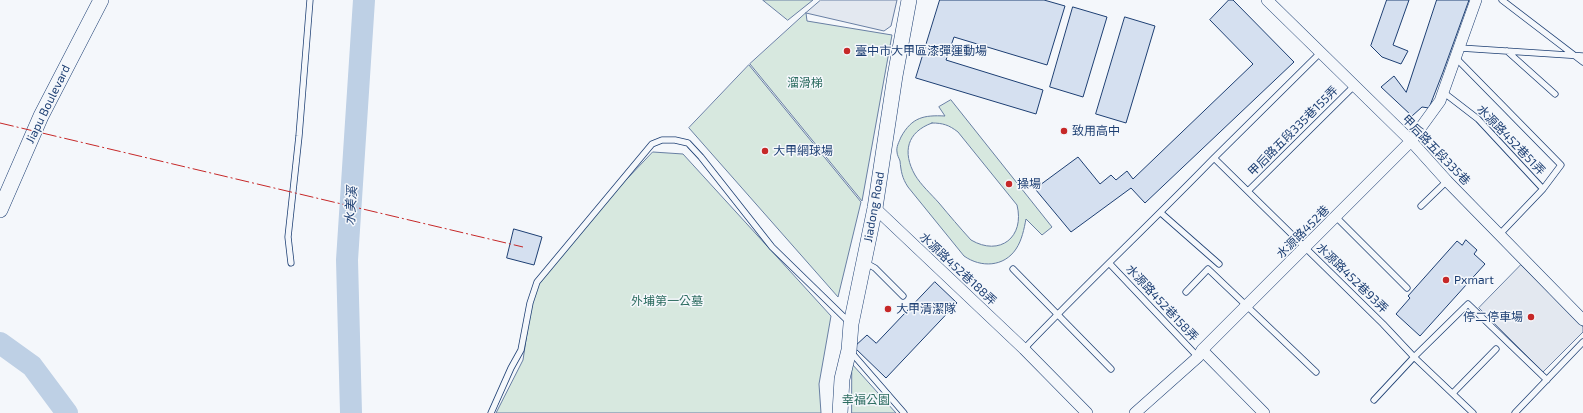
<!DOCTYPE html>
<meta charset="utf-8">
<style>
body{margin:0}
canvas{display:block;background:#f4f7fb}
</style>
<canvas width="1583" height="413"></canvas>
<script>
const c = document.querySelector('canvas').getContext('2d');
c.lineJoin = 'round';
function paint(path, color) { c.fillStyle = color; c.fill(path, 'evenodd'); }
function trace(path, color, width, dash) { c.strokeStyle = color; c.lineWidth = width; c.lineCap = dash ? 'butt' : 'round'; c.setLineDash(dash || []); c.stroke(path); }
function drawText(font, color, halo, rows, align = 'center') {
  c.font = font + ' "Exo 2","Noto Sans TC",sans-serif'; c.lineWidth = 3; c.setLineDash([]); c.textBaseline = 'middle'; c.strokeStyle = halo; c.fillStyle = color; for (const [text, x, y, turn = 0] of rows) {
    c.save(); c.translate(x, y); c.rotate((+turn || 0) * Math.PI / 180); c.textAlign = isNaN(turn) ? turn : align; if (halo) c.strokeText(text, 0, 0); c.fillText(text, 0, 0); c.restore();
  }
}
const green = new Path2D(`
 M763 0H813L788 20Z
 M806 13 807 21 892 35 862 201 750 64Z
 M749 65 861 202 838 297 689 128Z
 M951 100 1052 227 1042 235 1026 219C1024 229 1022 240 1016 249 1004 267 981 268 964 256L908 187C902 178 901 171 900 161 899 158 897 155 897 152 896 147 899 142 901 137 912 117 924 115 945 116L939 107ZM932 123C943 123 949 125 958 132L1017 205C1025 237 1000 257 971 240 960 228 949 215 939 203 931 194 921 185 915 175 902 152 907 132 932 123Z
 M653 152 683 154 831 316 819 384 821 413H496L523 360 533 292 559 257 607 200Z
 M852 364 896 413H852Z`);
paint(green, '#d7e8df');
trace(green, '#687fa3', 1);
const parking = new Path2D(`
 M821 0H897L891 26 884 31 806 13Z
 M1521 265 1583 327V332L1543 372 1479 308Z`);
paint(parking, '#e3e8f0');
trace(parking, '#687fa3', 1);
trace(new Path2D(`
 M0 343 32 366 67 413
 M351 413 347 260 364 0`), '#bed0e5', 22);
const building = new Path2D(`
 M940 0H1044L1065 6 1047 65 954 37 946 60 1043 90 1036 114 916 78Z
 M1229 0H1233L1294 62 1145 203 1131 188 1071 232 1031 184 1030 182 1031 179H1034L1040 185 1078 157 1100 184 1111 175 1116 180 1127 171 1133 179 1253 64 1210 20Z
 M1387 0H1409L1393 45 1408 51 1401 64 1382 57 1371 46Z
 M1437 0H1469L1443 72 1429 108 1422 107 1412 116 1381 87 1394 76 1406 92Z
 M1073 7 1107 17 1083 97 1050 87Z
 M1125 17 1155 26 1126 123 1096 114Z
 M514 229 542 237 534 265 507 258Z
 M1466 240 1477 250 1474 254 1485 264 1420 336 1396 314 1410 298 1408 296 1457 241 1462 245Z
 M935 282 957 303 886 378 854 347 867 335 876 343Z`);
paint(building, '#d5e0f0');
trace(building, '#1d3f73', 1);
const lane = new Path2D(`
 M1502 0 1583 62
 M1460 48 1583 56
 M1507 51 1555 94
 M1456 58 1561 165 1543 189 1500 234
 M1443 92 1478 119 1543 189
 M1214 158 1320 53
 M1248 191 1354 86
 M1421 206 1447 181
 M1161 213 1219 264
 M1336 217 1407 288
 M864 262 875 268 903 296
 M291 263 288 237 299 136 310 0
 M1110 264 1198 357
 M1013 269 1111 369
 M1186 292 1208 269 1316 372
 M1024 349C1086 284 1151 223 1214 158L1383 324 1414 357 1473 413
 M851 352 904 413
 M1453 393 1496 349
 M1374 400 1414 357 1468 304 1547 380
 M491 413 511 368 521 350 530 303 537 282 652 144 662 140H675L688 143 701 157 772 247 849 322
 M1515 413 1583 342`);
const street = new Path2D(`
 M1267 0 1411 141 1447 181 1583 320
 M875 208 1024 349 1087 413
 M1202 350 1264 413
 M1135 413 1198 357 1202 350 1411 141 1440 101 1476 0`);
const secondary = new Path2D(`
 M0 210 41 116 101 0
 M840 413 842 379 849 350 851 324 875 208 895 76 909 0`);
trace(lane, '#1d3f73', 7);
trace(street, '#1d3f73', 12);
trace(secondary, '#1d3f73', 16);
trace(lane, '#f4f7fb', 5.5);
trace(street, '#f4f7fb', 11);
trace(secondary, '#f4f7fb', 15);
trace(new Path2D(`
 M0 123 523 247`), '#c62828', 1, [14, 3, 2, 3]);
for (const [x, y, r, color] of [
 [847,51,4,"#c62828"],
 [1064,131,4,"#c62828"],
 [765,151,4,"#c62828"],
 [1009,184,4,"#c62828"],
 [1446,280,4,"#c62828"],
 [888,309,4,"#c62828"],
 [1531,317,4,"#c62828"]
]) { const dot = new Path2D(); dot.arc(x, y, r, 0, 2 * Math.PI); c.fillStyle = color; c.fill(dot); trace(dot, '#f4f7fb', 1.5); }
drawText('12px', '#1d3f73', '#f4f7fb', [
 ["臺中市大甲區漆彈運動場",855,51],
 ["致用高中",1072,131],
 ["大甲網球場",773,151],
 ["操場",1017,184],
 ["Pxmart",1454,280],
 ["大甲清潔隊",896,309],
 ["停二停車場",1523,317,"right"]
], 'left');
drawText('12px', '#2c6c60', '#f4f7fb', [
 ["溜滑梯",805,83],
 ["外埔第一公墓",667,301],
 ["幸福公園",866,400]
]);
drawText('12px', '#1d3f73', '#f4f7fb', [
 ["Jiapu Boulevard",48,104,-64],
 ["甲后路五段335巷155弄",1293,131,-45],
 ["水源路452巷51弄",1511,140,46],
 ["甲后路五段335巷",1436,150,46],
 ["Jiadong Road",874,207,-80],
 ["水源路452巷",1303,232,-45],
 ["水源路452巷188弄",958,269,43],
 ["水源路452巷93弄",1352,278,44],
 ["水源路452巷158弄",1162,303,47]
]);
drawText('italic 13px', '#1d3f73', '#f4f7fb', [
 ["水美溪",351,206,-86]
]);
</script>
